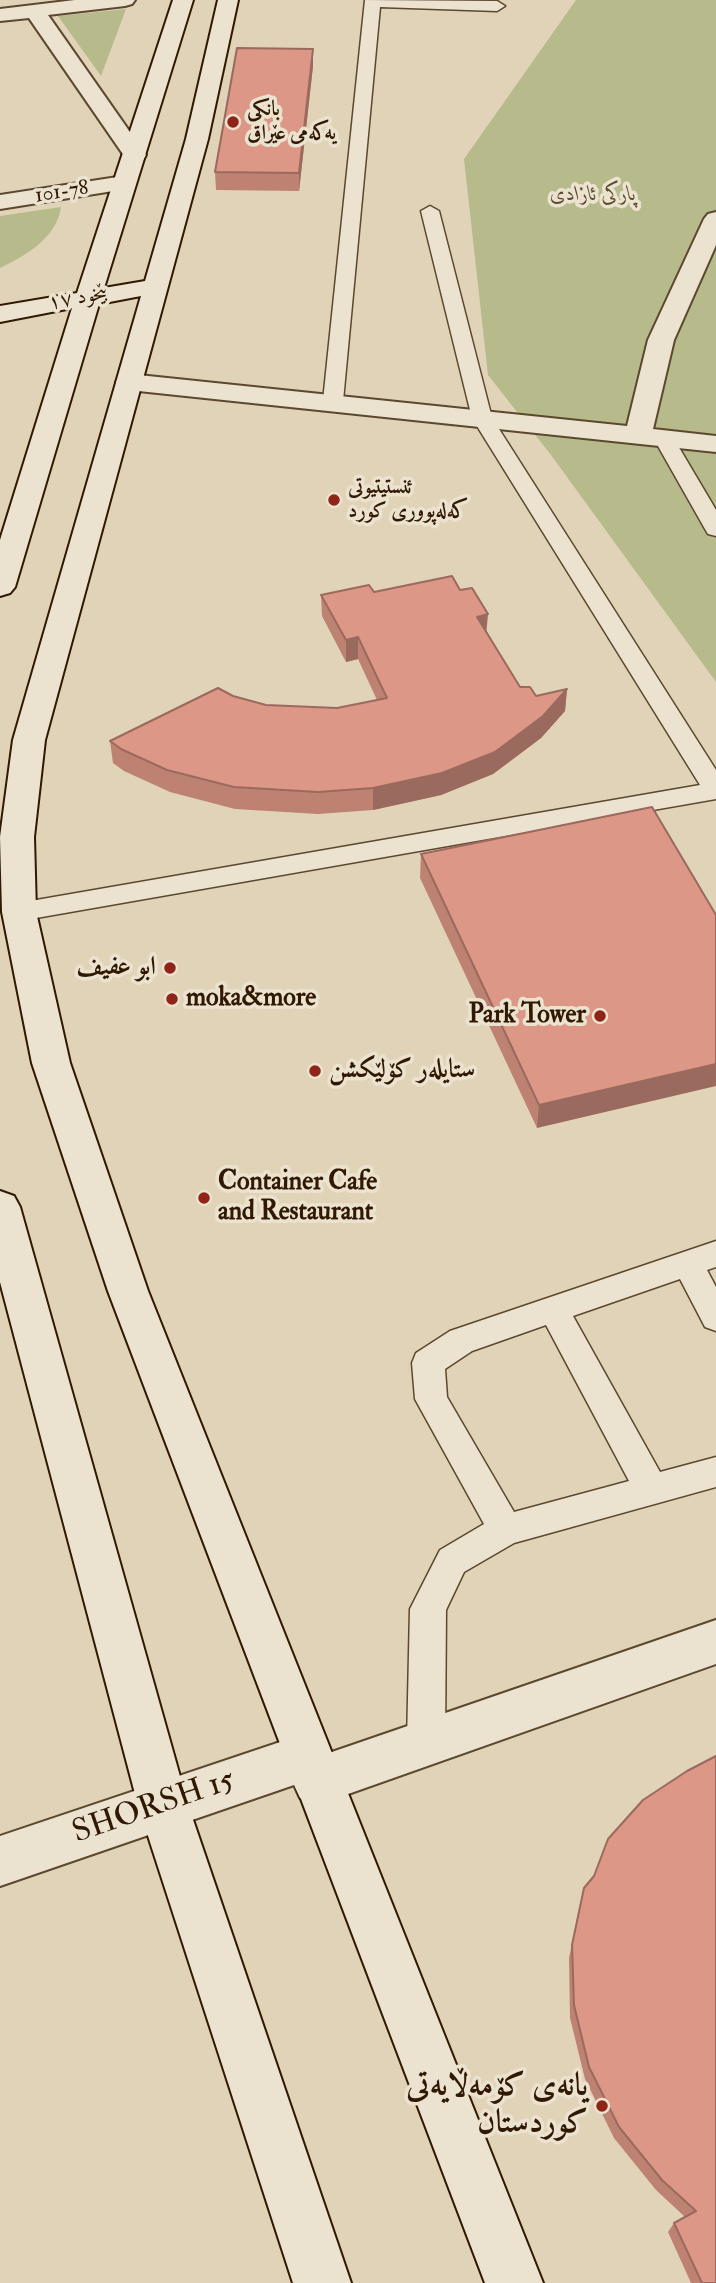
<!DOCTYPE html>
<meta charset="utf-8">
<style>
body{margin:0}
canvas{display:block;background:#e0d3b7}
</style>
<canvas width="716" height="2283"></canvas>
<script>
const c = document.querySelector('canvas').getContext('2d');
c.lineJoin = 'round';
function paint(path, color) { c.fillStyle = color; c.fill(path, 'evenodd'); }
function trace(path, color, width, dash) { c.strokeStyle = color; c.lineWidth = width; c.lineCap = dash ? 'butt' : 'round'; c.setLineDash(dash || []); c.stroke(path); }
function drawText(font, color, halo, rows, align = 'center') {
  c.font = font + ' "IM FELL Double Pica",Amiri,serif'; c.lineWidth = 7; c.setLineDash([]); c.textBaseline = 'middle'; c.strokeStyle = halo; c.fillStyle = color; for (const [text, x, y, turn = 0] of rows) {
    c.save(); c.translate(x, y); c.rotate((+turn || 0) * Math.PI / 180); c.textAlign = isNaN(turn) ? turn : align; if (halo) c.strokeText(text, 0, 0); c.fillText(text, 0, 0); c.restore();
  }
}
paint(new Path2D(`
 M576 0H716V682L551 455 488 375 464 159Z
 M126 9 101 76 58 16Z
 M61 207C57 238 25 256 0 268V216Z`), '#b7bb8b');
const lane = new Path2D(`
 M365 0 497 1 505 6 497 11 380 7 343 401 340 405H326L323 401Z
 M430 206 439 211 492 418 716 770V799L19 921 9 919 6 912 9 905 19 903 700 785 472 418 421 211Z
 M664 433 671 435 674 439 716 510V536L708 534 705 529 654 439 657 435Z
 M716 1241V1267L707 1270 716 1287V1331L705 1327 680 1279 573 1316 660 1472 716 1457V1487L514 1543 464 1572 446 1610 445 1743 439 1756 426 1761 413 1756 407 1743 410 1609 440 1550 484 1524 415 1399 412 1363 416 1353 450 1331ZM546 1325 629 1481 514 1512 447 1397 445 1369 472 1351Z`);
const street = new Path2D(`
 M75 0H135L132 4 125 6 48 15 146 155 143 160H127L29 18 0 21V9Z
 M124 176 132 178 135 183 132 188 0 209V195Z
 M716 212V245L674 340 653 429 716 436V452L129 390 120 388 116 382 120 376 129 374 627 426 648 340 704 219 708 214Z
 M716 1620V1664L317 1805 300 1798 294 1785 0 1886V1836L307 1733 324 1740 329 1753Z`);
const secondary = new Path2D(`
 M173 0H193L104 288 145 281 186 139 218 0H238L208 139 45 740 34 837 36 912 70 1063 148 1291 543 2283H485L108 1291 32 1063 2 912 0 837 13 740 141 296 99 304 15 587 10 593 0 596V540L72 308 0 322V306L77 293Z
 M0 1191 14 1196 20 1207 188 1805 351 2283H293L138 1805 0 1282Z`);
trace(lane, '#5c482e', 3);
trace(street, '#5c482e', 4);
trace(secondary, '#301900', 4);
paint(lane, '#ebe2d0');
paint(street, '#ebe2d0');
paint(secondary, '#ebe2d0');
paint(new Path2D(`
 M313 49V66L299 191 216 190 215 172Z
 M374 592 487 632 520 687 536 696 567 689 565 711 541 738 493 774 441 795 373 810 318 814 235 809 170 792 124 771 113 763 110 741 233 696 266 705 337 708 377 700 358 659 346 662 322 616 321 595Z
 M652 807 537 1128 420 878 421 854Z
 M608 1839 716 2283H691L668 2232 674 2223 685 2217 656 2190 614 2138 585 2079 570 2018 569 1958 584 1888 594 1876Z`), '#be8273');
paint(new Path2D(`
 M313 49V66L299 191V173Z
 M488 614 486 636 477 617Z
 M358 637V659L346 662V640Z
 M567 689 565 711 541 738 493 774 441 795 373 810V788Z
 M716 1064V1086L537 1128 539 1105Z`), '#9b6a5e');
const building = new Path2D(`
 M237 48 313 49 299 173 215 172Z
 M452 576 460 590 472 588 488 614 477 617 520 687H530L536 696 567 689 543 716 495 752 442 773 373 788 318 792 234 787 167 770 121 749 110 741 218 688 233 696 266 705 337 708 387 698 358 637 346 640 321 595 369 585 374 592Z
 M652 807 716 915V1064L539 1105 421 854Z
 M716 1756V2283H702L674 2223 696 2211 662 2180 619 2127 589 2067 574 2005 572 1945 584 1888 594 1876 608 1839 643 1800 687 1771Z`);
paint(building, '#dd9786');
trace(building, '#9b6a5e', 2);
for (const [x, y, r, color] of [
 [233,122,7,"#8f2418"],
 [334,500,7,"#8f2418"],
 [170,968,7,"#8f2418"],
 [172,999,7,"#8f2418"],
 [600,1016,7,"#8f2418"],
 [315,1071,7,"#8f2418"],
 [204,1198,7,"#8f2418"],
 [602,2106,7,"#8f2418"]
]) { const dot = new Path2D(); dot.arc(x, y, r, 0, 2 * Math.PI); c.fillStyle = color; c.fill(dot); trace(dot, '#ebe2d0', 2.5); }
drawText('bold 21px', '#301900', '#ebe2d0', [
 ["بانکی",247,110],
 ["یەکەمی عێراق",247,134],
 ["ئنستیتیوتی",348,488],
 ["کەلەپووری کورد",348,512]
], 'left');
drawText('21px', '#301900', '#ebe2d0', [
 ["101-78",62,193,-9],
 ["بێخود ١٧",78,299,-10]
]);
drawText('italic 21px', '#584a2a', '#ebe2d0', [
 ["پارکی ئازادی",593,195]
]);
drawText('bold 26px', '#301900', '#ebe2d0', [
 ["ابو عفیف",156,968,"right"],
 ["moka&more",186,999],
 ["Park Tower",586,1016,"right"],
 ["ستایلەر کۆلێکشن",329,1071],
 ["Container Cafe",218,1183],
 ["and Restaurant",218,1213]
], 'left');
drawText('32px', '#301900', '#ebe2d0', [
 ["SHORSH 15",154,1808,-19]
]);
drawText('bold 32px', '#301900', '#ebe2d0', [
 ["یانەی کۆمەڵایەتی",588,2088],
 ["کوردستان",588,2125]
], 'right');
</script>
